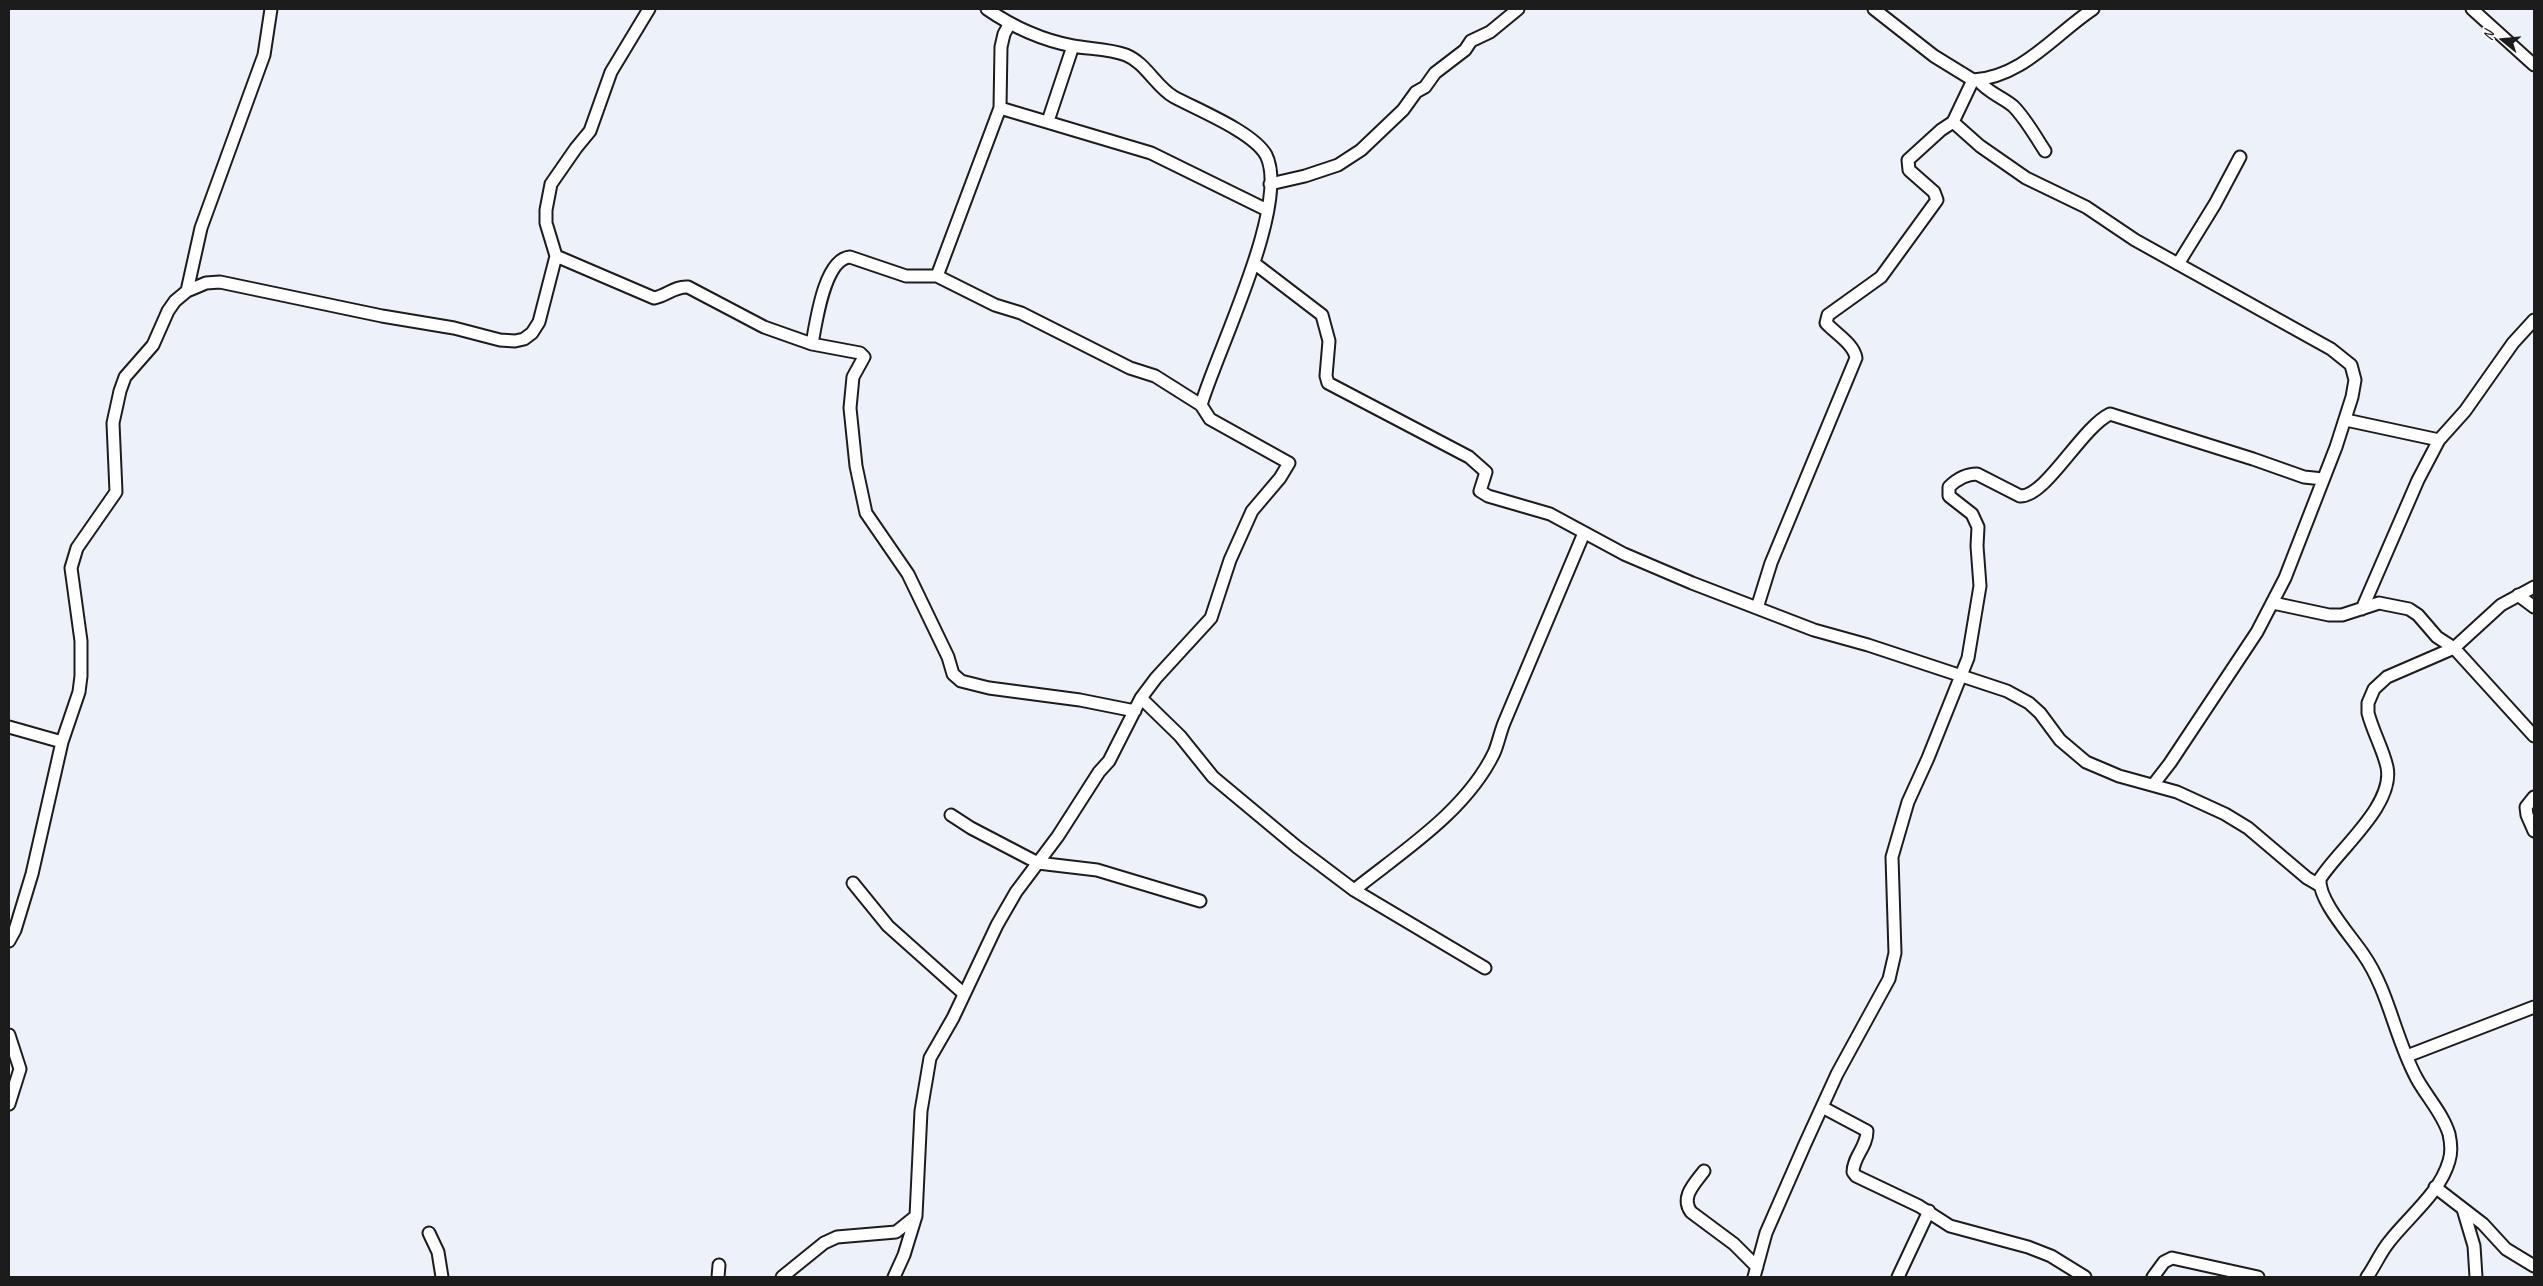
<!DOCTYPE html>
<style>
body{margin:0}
#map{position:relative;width:2543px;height:1286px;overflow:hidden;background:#edf1fa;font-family:Caveat,sans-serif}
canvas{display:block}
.frame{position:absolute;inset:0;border:10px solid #1c1c1c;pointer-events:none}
.north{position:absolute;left:2478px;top:15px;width:50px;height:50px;-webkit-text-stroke:4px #fff;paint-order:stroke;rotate:287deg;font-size:14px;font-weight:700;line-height:20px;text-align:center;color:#1c1c1c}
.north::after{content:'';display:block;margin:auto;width:18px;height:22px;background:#1c1c1c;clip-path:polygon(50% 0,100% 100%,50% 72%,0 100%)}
</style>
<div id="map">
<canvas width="2543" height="1286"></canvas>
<div class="frame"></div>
<div class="north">N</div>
</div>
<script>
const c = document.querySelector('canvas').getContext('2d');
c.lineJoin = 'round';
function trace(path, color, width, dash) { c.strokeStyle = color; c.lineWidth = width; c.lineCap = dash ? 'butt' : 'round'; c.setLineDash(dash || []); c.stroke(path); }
const street = new Path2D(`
 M1874 9 1934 56 1973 80
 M2472 9 2534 65
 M1978 80C1988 93 2001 96 2013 106 2026 119 2035 136 2045 151
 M1000 108 1151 153 1267 210
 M1048 121 1073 46
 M1953 122 1980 146 2026 178 2086 207 2135 240 2331 349 2351 365 2355 380 2352 397 2336 447 2285 578 2257 632 2170 763 2153 785
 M1270 184 1305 176 1338 165 1361 150 1403 110 1416 92 1425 87 1435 73 1465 50 1471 41 1490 32 1518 9
 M556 256 654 298C667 296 674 286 688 287L764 327 812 344 860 353 864 357 853 377 850 408 856 466 866 513 908 574 948 657 953 674 961 681 989 688 1080 700 1135 711
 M1254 263 1322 315 1329 341 1326 376 1328 383 1469 457 1486 472 1480 491 1488 496 1550 514 1624 554 1692 583 1814 630 1868 645 2007 691 2029 703 2040 713 2060 740 2086 762 2119 776 2177 792 2225 814 2248 828 2307 878 2319 885
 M2178 264 2215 204 2240 157
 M937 276 1000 108 1001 47 1004 34 1010 23
 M187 291 201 228 264 55 271 9
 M812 344C816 323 824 259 850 257L906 276H937L995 305 1021 313 1130 368 1155 376 1201 405
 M2346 420 2439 440
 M2518 595 2534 607
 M2273 603 2329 615H2342L2379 603 2409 609 2418 615 2437 637 2454 648 2534 736
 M1757 608 1771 563 1856 358C1854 344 1835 333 1826 323L1828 315 1881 277 1937 200 1934 192 1909 170 1908 160 1941 130 1953 122 1973 80C2023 77 2054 35 2093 9
 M2362 609 2418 480 2439 440 2465 411 2513 343 2534 320
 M1141 698 1180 736 1213 777 1297 847 1354 890 1485 968
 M9 727 62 742
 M2534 797 2526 807 2527 815 2534 831
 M951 815 971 828 1038 863 1097 870 1200 901
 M853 883 888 926 963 993
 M1354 890C1403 851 1466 811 1494 753 1498 744 1500 733 1504 723L1584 533
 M9 941 15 930 32 874 62 742 79 692 81 676V641L71 568 77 548 116 492 113 423 120 391 125 377 153 345 168 311 175 301 187 291 206 283 220 282 382 316 454 328 500 340 515 341 524 339 532 333 539 322 556 256 546 223V210L551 184 576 148 590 131 611 72 649 9
 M9 1035 20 1069 9 1104
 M2407 1056 2534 1007
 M1822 1107 1867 1131C1867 1147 1853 1157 1853 1172L1856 1176 1919 1206 1950 1226 2028 1247 2051 1256 2085 1277
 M1704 1171C1695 1183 1680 1197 1691 1212L1734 1244 1757 1267
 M2435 1187 2483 1224 2506 1249 2534 1266
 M2463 1209 2474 1246 2476 1277
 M429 1233 438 1252 442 1277
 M718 1277 719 1265
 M782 1277 824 1243 837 1237 896 1232 916 1216
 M894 1277 904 1255 916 1216 921 1111 930 1058 953 1018 997 925 1016 892 1058 836 1099 772 1109 761 1141 698 1156 678 1211 618 1230 560 1252 511 1280 478 1289 463 1210 419 1201 405C1216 353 1291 203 1266 155 1253 132 1198 110 1174 97 1156 87 1146 63 1126 55 1110 49 1090 49 1073 46 1042 40 1013 27 987 9
 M1754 1277 1766 1233 1805 1144 1837 1074 1889 979 1895 953 1892 857 1908 802 1928 758 1968 658 1980 586 1977 546 1978 527 1972 514 1949 496V487C1957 479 1966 474 1977 474L2020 496C2046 497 2081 428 2110 414L2253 459 2304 477 2323 479
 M1898 1277 1929 1211
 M2153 1277 2164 1262 2172 1258 2258 1277
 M2367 1277C2375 1266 2380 1253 2389 1242 2409 1216 2440 1193 2449 1161 2452 1152 2451 1143 2449 1134 2443 1114 2427 1097 2417 1079 2395 1039 2389 991 2363 954 2351 936 2318 900 2320 879 2338 850 2395 805 2387 767 2383 749 2373 732 2368 713V703L2374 689 2387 677 2454 648 2501 605 2534 587`);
trace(street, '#1c1c1c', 15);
trace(street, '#fff', 11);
</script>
